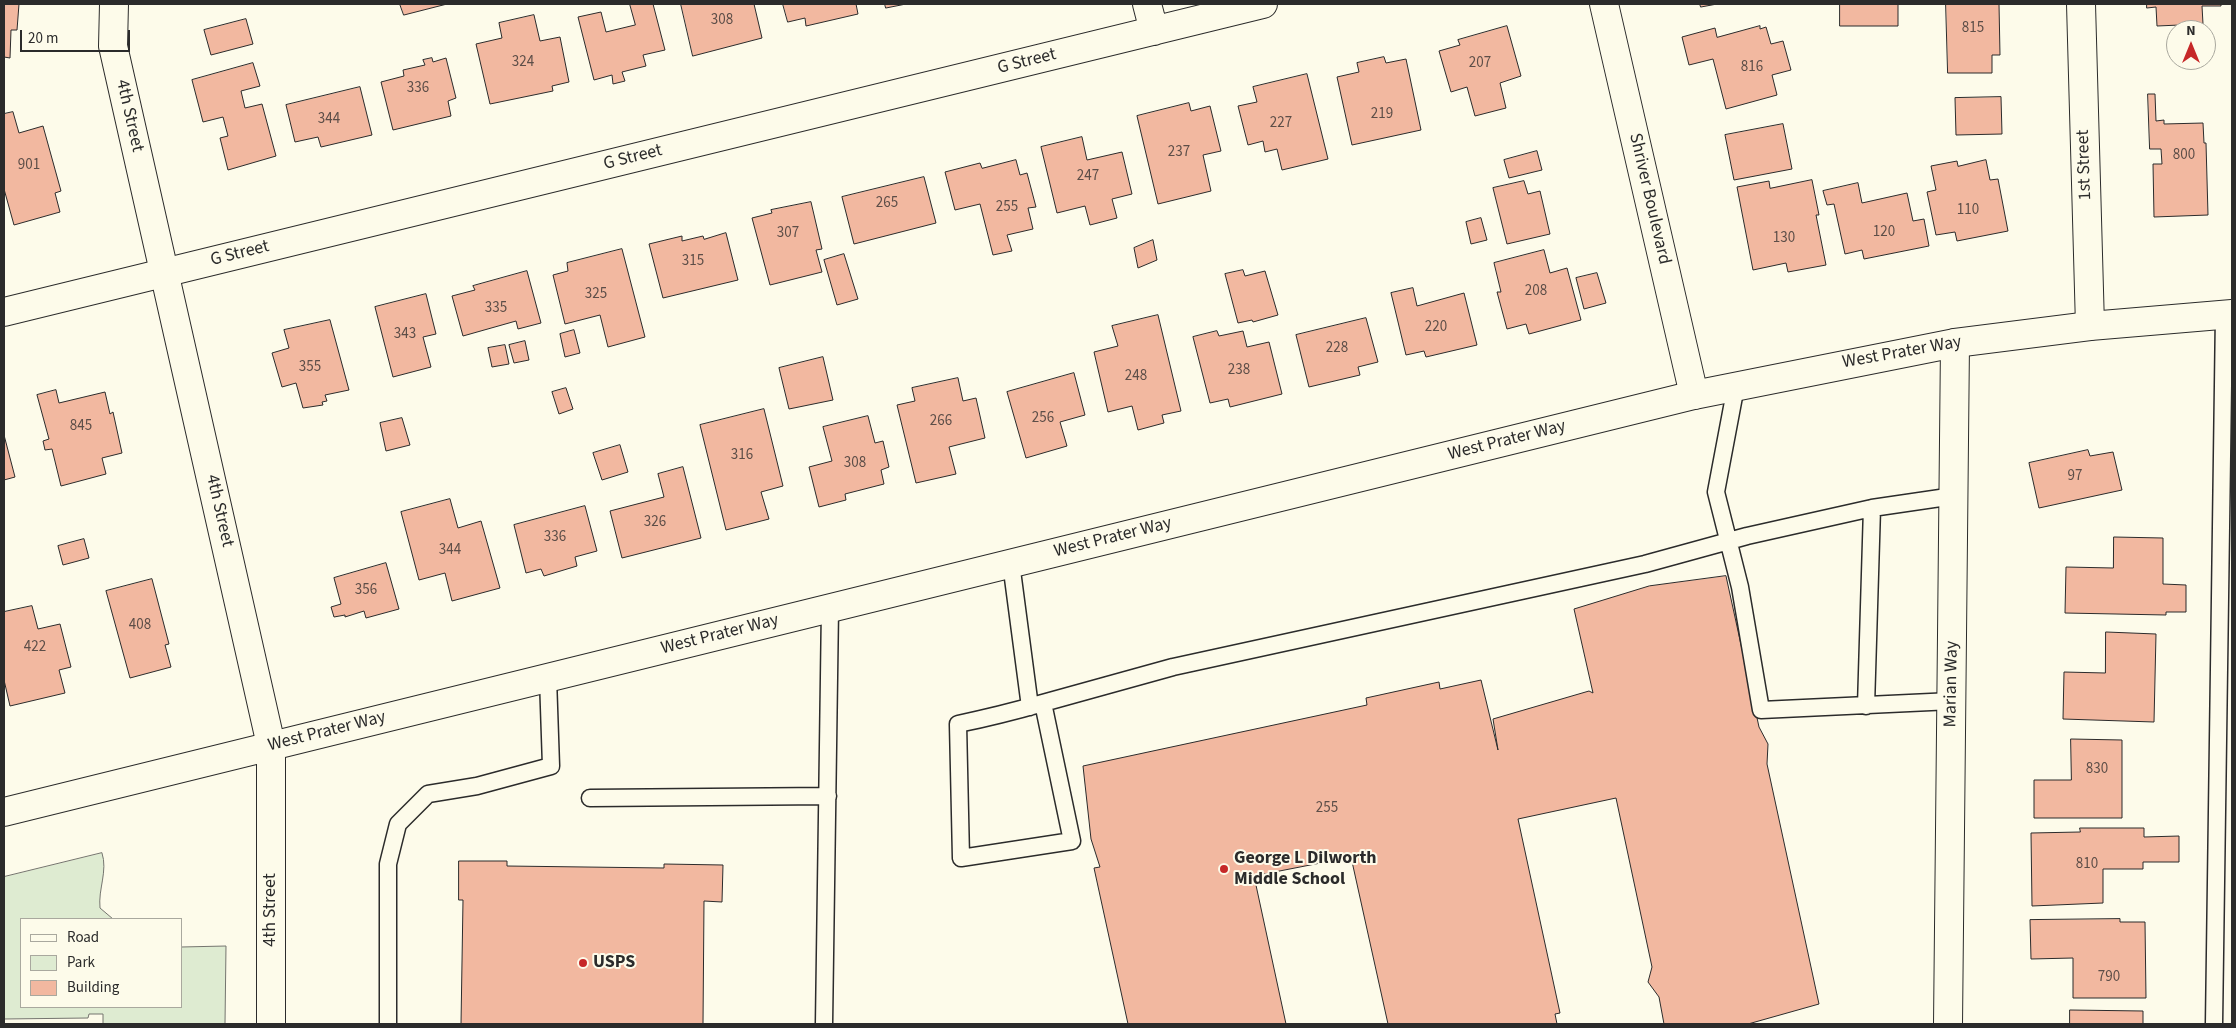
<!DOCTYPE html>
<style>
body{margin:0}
#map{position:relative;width:2236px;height:1028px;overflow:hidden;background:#fdfbea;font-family:"Source Sans 3",sans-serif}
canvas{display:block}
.frame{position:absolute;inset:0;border:5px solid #2b2b2b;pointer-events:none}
.legend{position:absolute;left:20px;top:918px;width:162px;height:90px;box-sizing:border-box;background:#fdfbea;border:1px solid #a9a89e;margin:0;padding:6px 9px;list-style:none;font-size:15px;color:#2b2b2b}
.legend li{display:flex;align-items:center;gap:10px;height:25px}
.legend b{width:25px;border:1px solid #a9a89e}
.north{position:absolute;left:2166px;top:20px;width:50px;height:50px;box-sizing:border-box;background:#fdfbea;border:1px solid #a9a89e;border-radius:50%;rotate:0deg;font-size:14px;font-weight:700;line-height:20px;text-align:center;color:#2b2b2b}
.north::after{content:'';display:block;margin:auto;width:18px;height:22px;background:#c62828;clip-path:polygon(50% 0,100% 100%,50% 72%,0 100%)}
.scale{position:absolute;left:20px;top:30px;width:110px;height:22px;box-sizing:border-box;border:2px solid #2b2b2b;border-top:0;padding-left:6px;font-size:15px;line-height:18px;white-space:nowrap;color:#2b2b2b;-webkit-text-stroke:4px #fdfbea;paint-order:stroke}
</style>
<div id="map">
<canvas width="2236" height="1028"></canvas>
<div class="frame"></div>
<ul class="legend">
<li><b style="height:6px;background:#fdfbea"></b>Road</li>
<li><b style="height:14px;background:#deebd1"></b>Park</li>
<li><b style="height:14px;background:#f2b8a0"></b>Building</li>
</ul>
<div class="north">N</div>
<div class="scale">20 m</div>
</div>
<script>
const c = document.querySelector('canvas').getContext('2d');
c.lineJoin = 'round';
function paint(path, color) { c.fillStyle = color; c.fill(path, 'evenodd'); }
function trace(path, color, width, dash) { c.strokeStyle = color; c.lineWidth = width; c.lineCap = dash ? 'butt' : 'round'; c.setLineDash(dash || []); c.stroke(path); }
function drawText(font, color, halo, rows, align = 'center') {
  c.font = font + ' "Source Sans 3",sans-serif'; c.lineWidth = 4; c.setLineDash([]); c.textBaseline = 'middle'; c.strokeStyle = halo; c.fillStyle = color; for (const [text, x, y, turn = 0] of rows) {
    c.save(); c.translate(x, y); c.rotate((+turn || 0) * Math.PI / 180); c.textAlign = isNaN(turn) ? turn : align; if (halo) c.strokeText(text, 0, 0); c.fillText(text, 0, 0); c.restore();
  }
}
const green = new Path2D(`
 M102 853C108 871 98 889 100 908L113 919H21V1007H181V947L226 946 225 1024H103V1014H89L88 1018 4 1019V877Z`);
paint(green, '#deebd1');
trace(green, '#74746e', 1);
const building = new Path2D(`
 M4 4H19L17 30H11L10 58 4 57Z
 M400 4H447L404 15Z
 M630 4H653L665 50 643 55 646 66 622 72 625 81 613 84 612 75 594 80 578 17 601 12 606 32 635 25Z
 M681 4H754L762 38 693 56Z
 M783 4H856L858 14 806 26 805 18 788 22Z
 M885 4H906L886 8Z
 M1700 4H1717L1701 7Z
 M1840 4H1898V26H1840Z
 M1946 4H1999L2000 55H1992V73H1948Z
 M2147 4H2221V6H2202L2203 24 2157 26 2156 7 2147 8Z
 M534 15 540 41 560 37 569 82 552 86 553 91 490 104 476 44 502 38 499 23Z
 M246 19 253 44 211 55 204 30Z
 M1507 26 1521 76 1500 83 1506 108 1475 116 1467 87 1451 92 1439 51 1460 45 1458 40Z
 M1760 26V29L1766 27 1771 44 1783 41 1791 70 1772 75 1777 95 1726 109 1713 59 1689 65 1682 37 1715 28 1717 37Z
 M1384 57 1386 63 1406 59 1421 130 1352 145 1337 77 1359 72 1357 63Z
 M432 58 433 62 446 58 456 98 448 101 451 116 393 130 381 82 404 76 403 70 425 65 423 60Z
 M253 63 260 86 241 91 245 108 262 104 276 156 228 170 220 138 228 136 223 117 203 122 192 80Z
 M1307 74 1328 159 1282 170 1277 149 1265 152 1263 141 1248 145 1238 106 1257 102 1253 87Z
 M360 87 372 135 321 147 318 137 295 142 286 105Z
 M2148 94H2155L2156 121 2164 120V124L2203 123 2204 143H2206L2208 215 2154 217 2153 164H2162L2161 149H2150Z
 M2001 97 2002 134 1956 135 1955 98Z
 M1189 103 1191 111 1210 106 1221 151 1203 155 1211 191 1158 204 1137 116Z
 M13 112 19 133 43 126 61 191 55 193 60 212 14 225 4 189V114Z
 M1783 124 1792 169 1734 180 1725 135Z
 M1082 137 1087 160 1122 152 1132 194 1112 199 1117 218 1090 225 1085 206 1057 213 1041 147Z
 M1537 151 1542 170 1509 178 1504 160Z
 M1016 160 1020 175 1027 173 1036 207 1028 208 1033 229 1007 235 1012 251 993 255 980 204 955 210 945 172 980 163 982 168Z
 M1986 160 1990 180 1998 179 2008 231 1957 241 1955 232 1936 235 1927 192 1936 190 1931 166 1957 161 1958 166Z
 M924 177 936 223 854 244 842 197Z
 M1812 180 1819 215H1816L1826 265 1788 272 1786 263 1753 270 1737 187 1769 181 1770 188Z
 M1524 181 1528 194 1540 191 1550 234 1507 244 1493 188Z
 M1858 183 1862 203 1907 193 1913 221 1924 219 1929 246 1864 259 1862 250 1845 254 1834 204 1827 205 1823 191Z
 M811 202 822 249 816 250 822 272 770 285 752 218 772 213 771 210Z
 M1481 218 1487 240 1471 244 1466 222Z
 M726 233 738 280 663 298 649 244 682 236V241L703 236 704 239Z
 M1153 240 1157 260 1138 268 1134 248Z
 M622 249 645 337 608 347 600 315 565 324 553 275 568 271 567 263Z
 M1544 250 1550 273 1567 268 1581 320 1529 334 1526 324 1507 329 1497 292H1501L1494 263Z
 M844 254 858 299 837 305 824 260Z
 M1243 270 1245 276 1265 271 1278 315 1253 322 1252 320 1238 323 1225 274Z
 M527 271 541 323 518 329 516 321 463 336 452 296 475 290 473 286Z
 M1597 273 1606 303 1584 309 1576 278Z
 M1413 288 1417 306 1464 293 1477 345 1426 357 1424 351 1406 355 1391 293Z
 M426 294 436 334 423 337 431 367 393 377 375 307Z
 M1158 315 1181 411 1162 415 1164 423 1138 430 1132 406 1108 412 1094 352 1118 346 1112 326Z
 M1366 318 1378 362 1358 367 1360 375 1309 387 1296 335Z
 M330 320 349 390 325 395 327 401 322 402 323 405 303 408 296 383 282 387 272 353 289 348 284 330Z
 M574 330 580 353 565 357 560 334Z
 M1217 331 1219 336 1243 331 1247 347 1269 342 1282 394 1230 407 1228 399 1210 403 1193 337Z
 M525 341 529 360 514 363 509 345Z
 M505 345 509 364 492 367 488 348Z
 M823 357 833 400 789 409 779 368Z
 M1074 373 1085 415 1060 422 1067 446 1026 458 1007 392Z
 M958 378 963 401 976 398 985 438 949 447 956 474 916 483 897 405 915 401 912 388Z
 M566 388 573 409 559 414 552 392Z
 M56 390 59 403 105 392 110 414 113 412 122 453 102 458 106 474 61 486 52 449 45 450 43 441 49 439 37 395Z
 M764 409 783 486 761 492 769 519 726 530 700 425Z
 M868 416 875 443 883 441 889 467 881 470 884 484 845 494 846 500 819 507 809 467 832 461 823 427Z
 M402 418 410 445 386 451 380 423Z
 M4 435 15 477 4 480Z
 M620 445 628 472 602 480 593 453Z
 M2088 450 2090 456 2113 452 2122 490 2039 508 2029 463Z
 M683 467 701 538 622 558 610 511 664 497 658 474Z
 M450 499 458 528 481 521 500 588 452 601 445 573 419 580 401 512Z
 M585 506 597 551 575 557 577 566 544 576 541 569 526 573 514 525Z
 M2114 537 2163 538V584L2186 585V612H2166V615L2065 613 2066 567 2113 568Z
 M84 539 89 558 63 565 58 546Z
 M386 563 399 609 366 618 364 611 345 617V615L334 617 331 607 341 604 334 578Z
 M1726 576 1759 727 1768 744 1767 764 1819 1004 1748 1024H1664L1659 997 1648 982 1652 967 1616 798 1518 819 1560 1013 1555 1014 1557 1024H1388L1351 857 1254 876 1286 1024H1128L1094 868 1100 867 1091 839 1083 766 1367 705 1366 698 1439 682 1440 689 1481 680 1498 750 1493 719 1589 691 1593 693 1574 609 1649 586Z
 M152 579 169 644 165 645 171 667 130 678 106 591Z
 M32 606 38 629 60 624 71 667 59 670 65 693 10 706 4 680V612Z
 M2106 632 2156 634 2154 722 2063 719 2064 672 2105 673Z
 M2071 739 2122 740V818H2034V780H2071Z
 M2080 828H2144V837L2179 836V862H2143V869H2103V903L2032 906 2031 833 2080 832Z
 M459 861H507V866L664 868V864L723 865 722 902 704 901 703 1024H461L463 900H459Z
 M2120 919V922H2145L2146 998H2073V958L2031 959 2030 920Z
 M2070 1010 2143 1011V1024H2070Z`);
paint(building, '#f2b8a0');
trace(building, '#2b2b2b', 1);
const service = new Path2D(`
 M1736 386 1716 492 1740 587 1761 710 1952 701
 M1011 563 1030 707
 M1043 703 1072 841 961 858 958 724C987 718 1015 711 1043 703L1173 667 1645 564 1747 536 1872 508 1954 496
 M1866 706 1872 508
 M590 798 828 796
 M388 1024V864L398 824 428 794 477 786 551 766 548 678
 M824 1024 830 608
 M2214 1024 2224 314`);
const minor = new Path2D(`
 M1147 4 1154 31
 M1604 4 1694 395
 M2081 4 2090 326
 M4 312 1263 4
 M1948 1024 1955 343`);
const tertiary = new Path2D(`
 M114 4 113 46 271 745V1024`);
const secondary = new Path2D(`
 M4 812 1694 395 1955 343 2090 326 2232 314`);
trace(service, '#2b2b2b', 19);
trace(minor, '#2b2b2b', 30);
trace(tertiary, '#2b2b2b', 30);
trace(secondary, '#2b2b2b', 30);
trace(service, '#fdfbea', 16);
trace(minor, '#fdfbea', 28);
trace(tertiary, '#fdfbea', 28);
trace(secondary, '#fdfbea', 28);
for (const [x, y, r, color] of [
 [1224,869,5,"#c62828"],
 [583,963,5,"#c62828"]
]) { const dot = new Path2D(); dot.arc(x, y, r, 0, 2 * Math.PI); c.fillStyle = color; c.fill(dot); trace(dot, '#fdfbea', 2); }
drawText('15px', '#5d4e48', null, [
 ["308",722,21],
 ["815",1973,29],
 ["324",523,63],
 ["207",1480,64],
 ["816",1752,68],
 ["336",418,89],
 ["219",1382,115],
 ["344",329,120],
 ["227",1281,124],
 ["237",1179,153],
 ["800",2184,156],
 ["901",29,166],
 ["247",1088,177],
 ["265",887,204],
 ["255",1007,208],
 ["110",1968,211],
 ["120",1884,233],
 ["307",788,234],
 ["130",1784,239],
 ["315",693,262],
 ["208",1536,292],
 ["325",596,295],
 ["335",496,309],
 ["220",1436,328],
 ["343",405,335],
 ["228",1337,349],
 ["355",310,368],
 ["238",1239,371],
 ["248",1136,377],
 ["256",1043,419],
 ["266",941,422],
 ["845",81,427],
 ["316",742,456],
 ["308",855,464],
 ["97",2075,477],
 ["326",655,523],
 ["336",555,538],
 ["344",450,551],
 ["356",366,591],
 ["408",140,626],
 ["422",35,648],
 ["830",2097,770],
 ["255",1327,809],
 ["810",2087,865],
 ["790",2109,978]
]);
drawText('18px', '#2b2b2b', '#fdfbea', [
 ["G Street",1027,62,-14],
 ["4th Street",129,116,77],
 ["G Street",633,158,-14],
 ["1st Street",2085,165,-92],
 ["Shriver Boulevard",1649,199,77],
 ["G Street",240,254,-14],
 ["West Prater Way",1902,353,-10],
 ["West Prater Way",1507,441,-14],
 ["4th Street",219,511,77],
 ["West Prater Way",1113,538,-14],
 ["West Prater Way",720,635,-14],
 ["Marian Way",1952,684,-89],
 ["West Prater Way",327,732,-14],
 ["4th Street",271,910,-90]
]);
drawText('bold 18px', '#2b2b2b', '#fdfbea', [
 ["George L Dilworth",1234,859],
 ["Middle School",1234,880],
 ["USPS",593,963]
], 'left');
</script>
